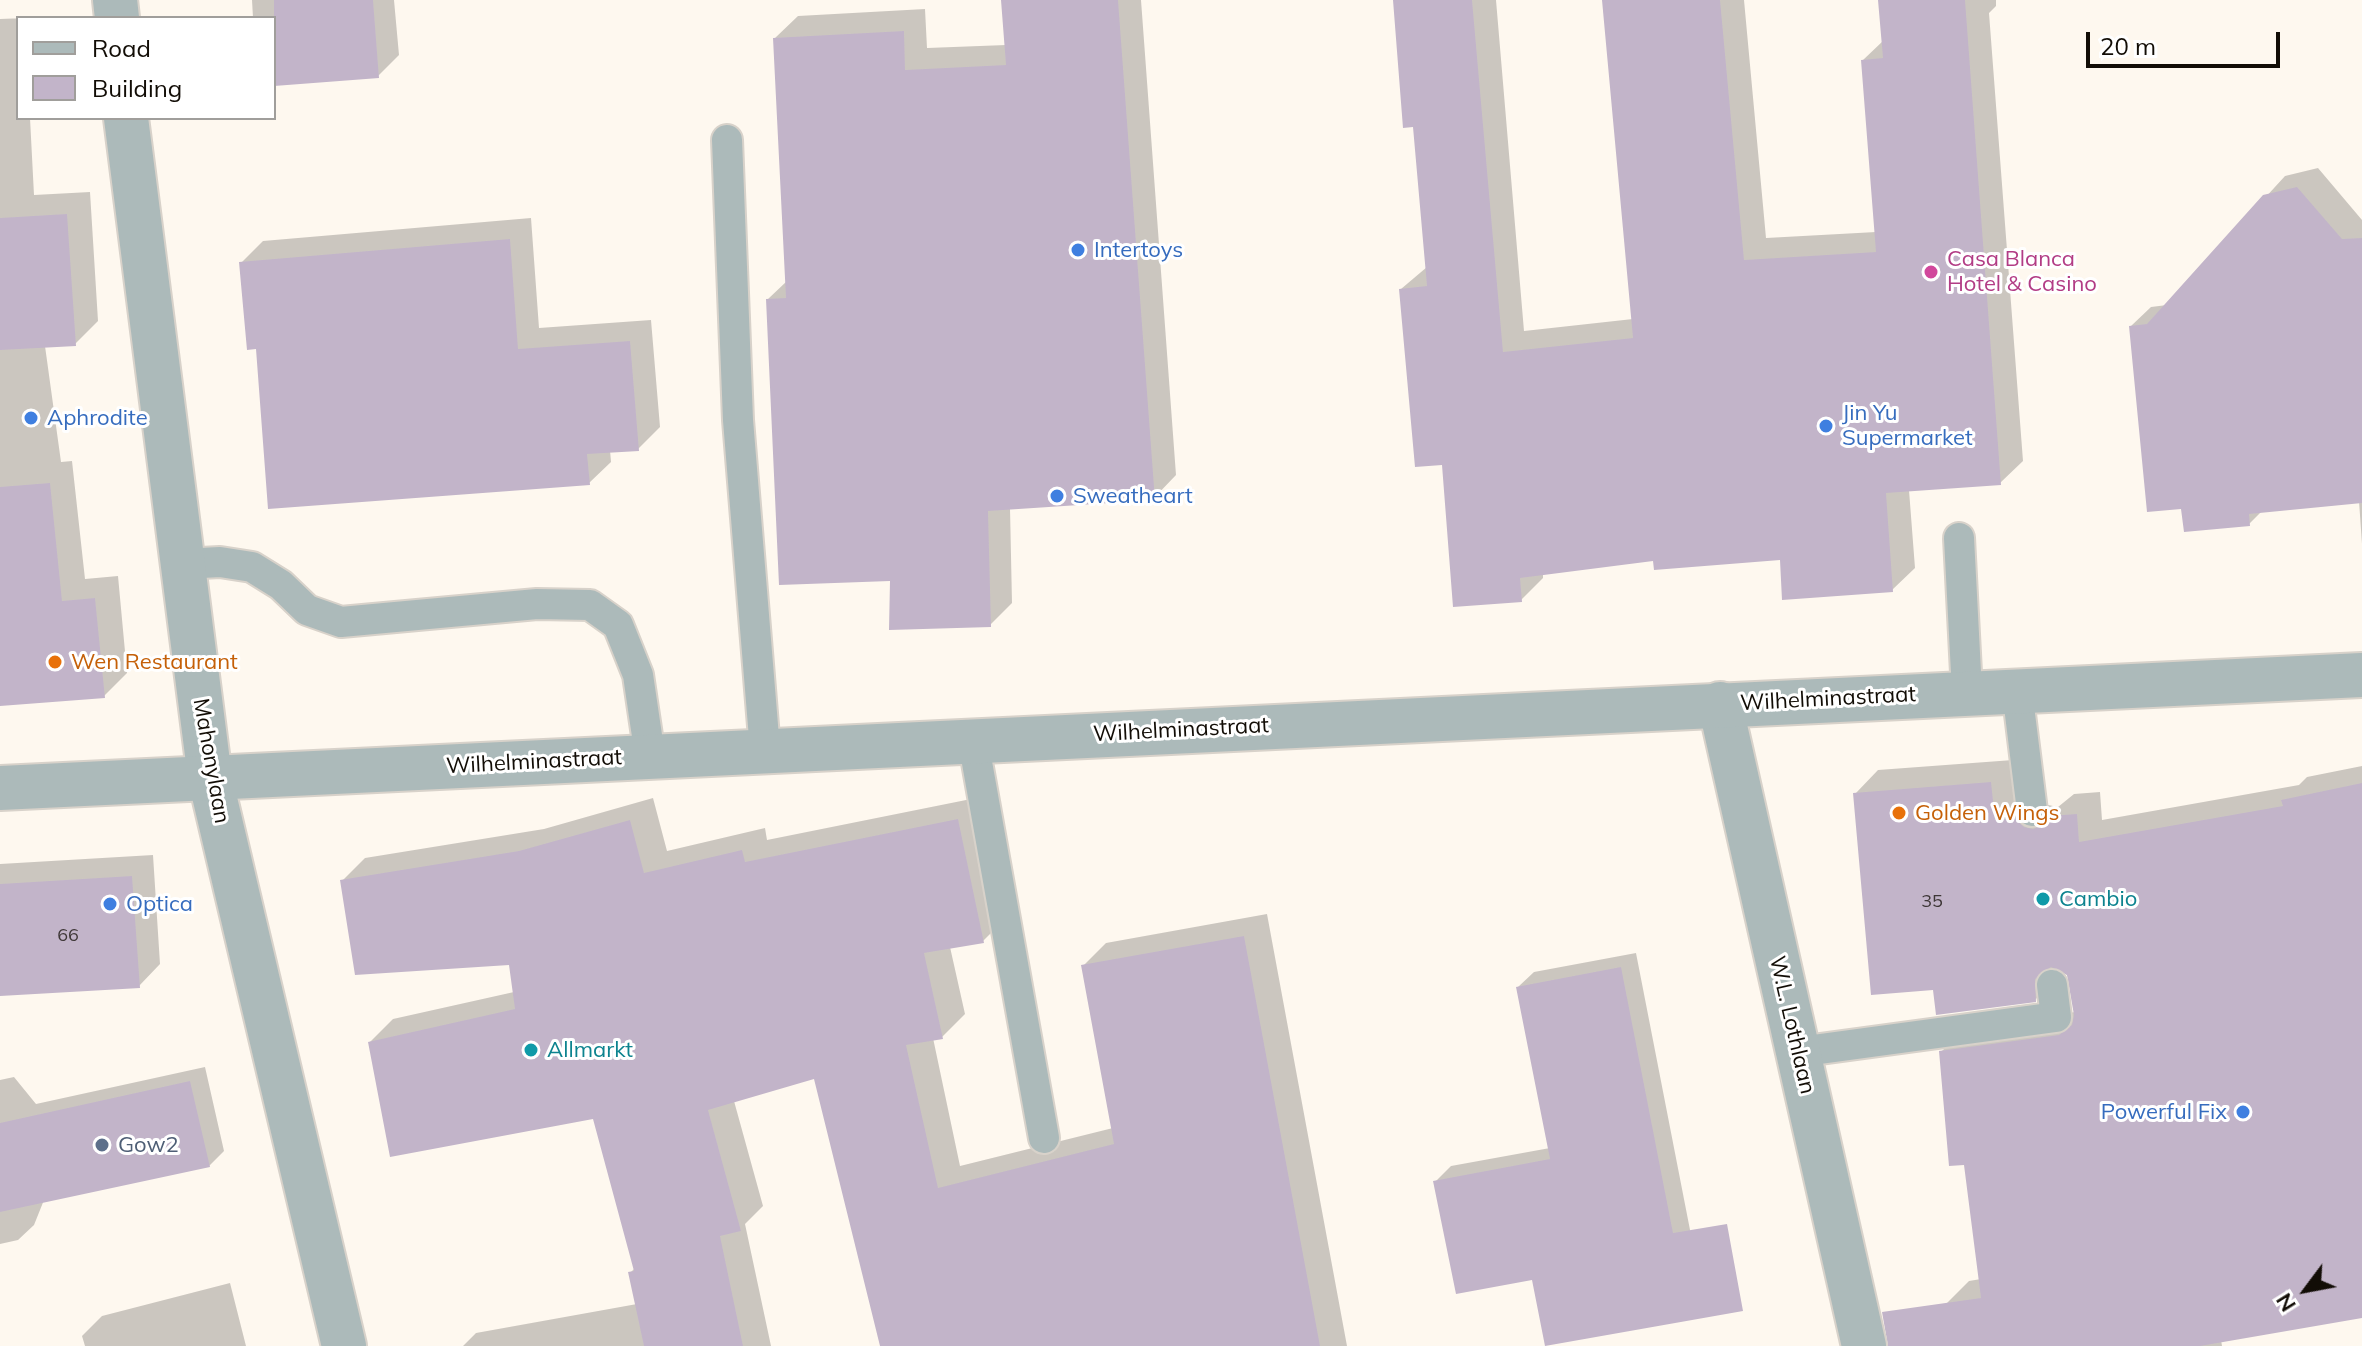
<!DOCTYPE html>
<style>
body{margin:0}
#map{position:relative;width:2362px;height:1346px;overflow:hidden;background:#fef8ef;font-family:Mulish,sans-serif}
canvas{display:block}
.legend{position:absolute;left:16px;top:16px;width:260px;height:104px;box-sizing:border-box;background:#fff;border:2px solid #a09e9b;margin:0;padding:10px 14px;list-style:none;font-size:24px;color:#120d06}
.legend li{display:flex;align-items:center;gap:16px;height:40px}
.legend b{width:40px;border:2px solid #a09e9b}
.north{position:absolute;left:2266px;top:1250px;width:80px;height:80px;-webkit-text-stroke:6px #fff;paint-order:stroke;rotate:238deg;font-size:22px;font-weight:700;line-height:32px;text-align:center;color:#120d06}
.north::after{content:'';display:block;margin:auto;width:28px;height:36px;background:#120d06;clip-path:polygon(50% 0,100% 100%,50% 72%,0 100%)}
.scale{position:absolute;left:2086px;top:32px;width:194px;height:36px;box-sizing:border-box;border:4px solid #120d06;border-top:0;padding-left:10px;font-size:24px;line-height:28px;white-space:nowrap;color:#120d06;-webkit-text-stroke:6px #fff;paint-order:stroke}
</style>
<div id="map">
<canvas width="2362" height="1346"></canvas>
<ul class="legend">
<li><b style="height:10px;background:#acbaba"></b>Road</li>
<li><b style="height:22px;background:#c2b4c9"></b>Building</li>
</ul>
<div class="north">N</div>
<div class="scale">20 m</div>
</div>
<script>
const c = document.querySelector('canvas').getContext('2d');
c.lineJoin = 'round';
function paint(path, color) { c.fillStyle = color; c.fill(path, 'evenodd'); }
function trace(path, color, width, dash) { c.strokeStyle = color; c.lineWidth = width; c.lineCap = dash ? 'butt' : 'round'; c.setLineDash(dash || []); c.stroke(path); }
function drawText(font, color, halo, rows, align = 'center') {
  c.font = font + ' Mulish,sans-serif'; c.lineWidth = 6; c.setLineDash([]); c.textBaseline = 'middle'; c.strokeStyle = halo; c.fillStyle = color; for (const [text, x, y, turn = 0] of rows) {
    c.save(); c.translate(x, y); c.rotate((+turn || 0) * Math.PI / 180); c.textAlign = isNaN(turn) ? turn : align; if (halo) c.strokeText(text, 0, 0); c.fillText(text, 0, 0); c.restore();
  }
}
paint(new Path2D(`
 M252 0H394L399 55 378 76 274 84V18H253Z
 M1003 0H1141L1176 475 1154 498 1010 508 1012 603 990 625 892 579 768 299 787 281 775 38 798 16 925 9 927 48 1006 45Z
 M1395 0H1496L1524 331 1633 319 1604 0H1744L1766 238 1876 232 1863 60 1884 40 1880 0H1996V6L1989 13 2023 461 2000 483 1909 490 1915 568 1892 590 1782 558 1655 559 1543 573V578L1521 600 1444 462 1401 289 1427 267 1415 125Z
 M18 18V118H30L34 195 90 192 98 321 75 344 45 346 61 462 72 461 85 579 118 576 127 673 104 696 0 688V19L25 18Z
 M2318 168 2362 220V544L2359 501 2262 511 2249 524 2183 507 2131 326 2151 307 2167 305 2285 176Z
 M531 218 539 328 651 320 660 427 638 449 610 450 611 462 589 483 258 347 241 263 263 241Z
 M2013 760 2048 805 2058 807 2074 794 2100 792 2102 820 2299 785 2307 777 2362 766V1316L2221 1340 2222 1346H1952L1946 1304 1969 1281 1981 1279 1966 1163 1941 1052 1964 1029 2075 1012 2072 982 2058 963V976L2035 1000 1935 988 1855 794 1878 770Z
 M981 797 1006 918 983 941 950 947 965 1014 942 1037 933 1038 960 1166 1113 1128 1083 966 1106 943 1267 914 1347 1346H883L815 1077 734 1101 763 1206 745 1224 771 1346H463L476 1333 637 1304 630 1273 635 1268 595 1116 370 1042 393 1019 514 992 510 963 342 881 365 858 544 829 653 798 667 851 765 828 767 840Z
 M153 855 160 964 139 986 0 994V864Z
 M1636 953 1691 1235 1675 1250 1435 1182 1451 1166 1550 1148 1518 987 1534 972Z
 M205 1067 224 1151 209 1166 44 1200 34 1225 18 1240 0 1244V1080L14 1077 36 1104Z
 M230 1283 246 1346H85L82 1336 102 1316Z`), '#0003');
paint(new Path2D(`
 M274 0H373L379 78 274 86Z
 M1001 0H1118L1155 500 988 511 991 627 889 630 890 581 779 585 766 299 786 298 773 38 904 31 905 70 1006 65Z
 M1393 0H1472L1503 352 1633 338 1602 0H1720L1744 260 1876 252 1861 60 1883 58 1878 0H1965L2001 485 1886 493 1893 592 1782 600 1780 560 1654 570 1653 561 1520 578 1522 602 1453 607 1442 465 1415 467 1399 289 1427 286 1413 127 1403 128Z
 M2297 187 2342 239 2362 238V503L2249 514 2250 526 2184 532 2181 509 2147 512 2129 326 2147 324 2263 195Z
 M67 214 76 346 0 350V218Z
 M510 239 518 349 630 341 639 451 587 454 590 485 268 509 256 349 247 350 239 262Z
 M50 483 62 601 95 598 105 698 0 706V487Z
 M1991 782 1995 820 2016 819 2024 827 2033 829 2043 825 2049 816 2077 814 2079 842 2283 806 2281 800 2362 783V1318L2200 1346H1888L1882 1312 1981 1298 1964 1165 1949 1166 1939 1051 2059 1035 2072 1025 2074 1015 2067 975 2051 967 2035 979 2036 1002 1936 1015 1933 990 1871 995 1853 793Z
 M958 819 984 943 924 953 943 1039 906 1045 938 1188 1114 1144 1081 965 1244 936 1320 1346H880L814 1079 708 1110 741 1231 720 1236 743 1346H644L628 1272 634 1271 593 1119 390 1157 368 1042 515 1009 509 965 355 975 340 880 519 851 630 820 644 873 742 850 745 862Z
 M132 876 140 988 0 996V884Z
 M1621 967 1673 1233 1727 1224 1743 1311 1545 1346 1532 1280 1456 1294 1433 1181 1550 1159 1516 987Z
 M190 1081 210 1167 0 1212V1123Z`), '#c2b4c9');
const service = new Path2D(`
 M727 140 738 420 765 750
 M1959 538 1967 692
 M182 564 220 562 252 567 281 585 307 610 341 622 537 604 590 605 618 625 638 675 650 756
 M2017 690 2032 811
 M973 740 1044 1138
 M1798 1052 2056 1017 2052 985`);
const minor = new Path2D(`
 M115 0 117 18
 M126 118 210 778 344 1346
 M1720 704 1864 1346`);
const tertiary = new Path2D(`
 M0 788 2362 675`);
trace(service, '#d8d2ca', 34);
trace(minor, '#d8d2ca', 48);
trace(tertiary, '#d8d2ca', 48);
trace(service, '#acbaba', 30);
trace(minor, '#acbaba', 44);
trace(tertiary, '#acbaba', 44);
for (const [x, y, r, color] of [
 [1078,250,8,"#3f7fe0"],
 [1931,272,8,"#d1479c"],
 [31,418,8,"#3f7fe0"],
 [1826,426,8,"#3f7fe0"],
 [1057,496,8,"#3f7fe0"],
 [55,662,8,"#e8710a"],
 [1899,813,8,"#e8710a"],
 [2043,899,8,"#0f9aa8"],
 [110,904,8,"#3f7fe0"],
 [531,1050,8,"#0f9aa8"],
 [2243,1112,8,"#3f7fe0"],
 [102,1145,8,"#5c6f8a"]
]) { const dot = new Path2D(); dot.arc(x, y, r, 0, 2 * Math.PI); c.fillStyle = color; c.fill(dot); trace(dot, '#fff', 3); }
drawText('18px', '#3e3737', null, [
 ["35",1932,902],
 ["66",68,936]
]);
drawText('22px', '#366cbe', '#fff', [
 ["Intertoys",1094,250],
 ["Jin Yu",1842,413],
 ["Supermarket",1842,438],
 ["Aphrodite",47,418],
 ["Sweatheart",1073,496],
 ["Optica",126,904],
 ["Powerful Fix",2227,1112,"right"]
], 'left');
drawText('22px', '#b23c85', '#fff', [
 ["Casa Blanca",1947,259],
 ["Hotel & Casino",1947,284]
], 'left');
drawText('22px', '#c56008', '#fff', [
 ["Wen Restaurant",71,662],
 ["Golden Wings",1915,813]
], 'left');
drawText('22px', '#120d06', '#fff', [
 ["Wilhelminastraat",1828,699,-3],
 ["Wilhelminastraat",1181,730,-3],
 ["Mahonylaan",211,761,80],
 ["Wilhelminastraat",534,762,-3],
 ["W.L. Lothlaan",1792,1025,77]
]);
drawText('22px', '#0d838f', '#fff', [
 ["Cambio",2059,899],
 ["Allmarkt",547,1050]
], 'left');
drawText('22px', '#4e5e75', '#fff', [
 ["Gow2",118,1145]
], 'left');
</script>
